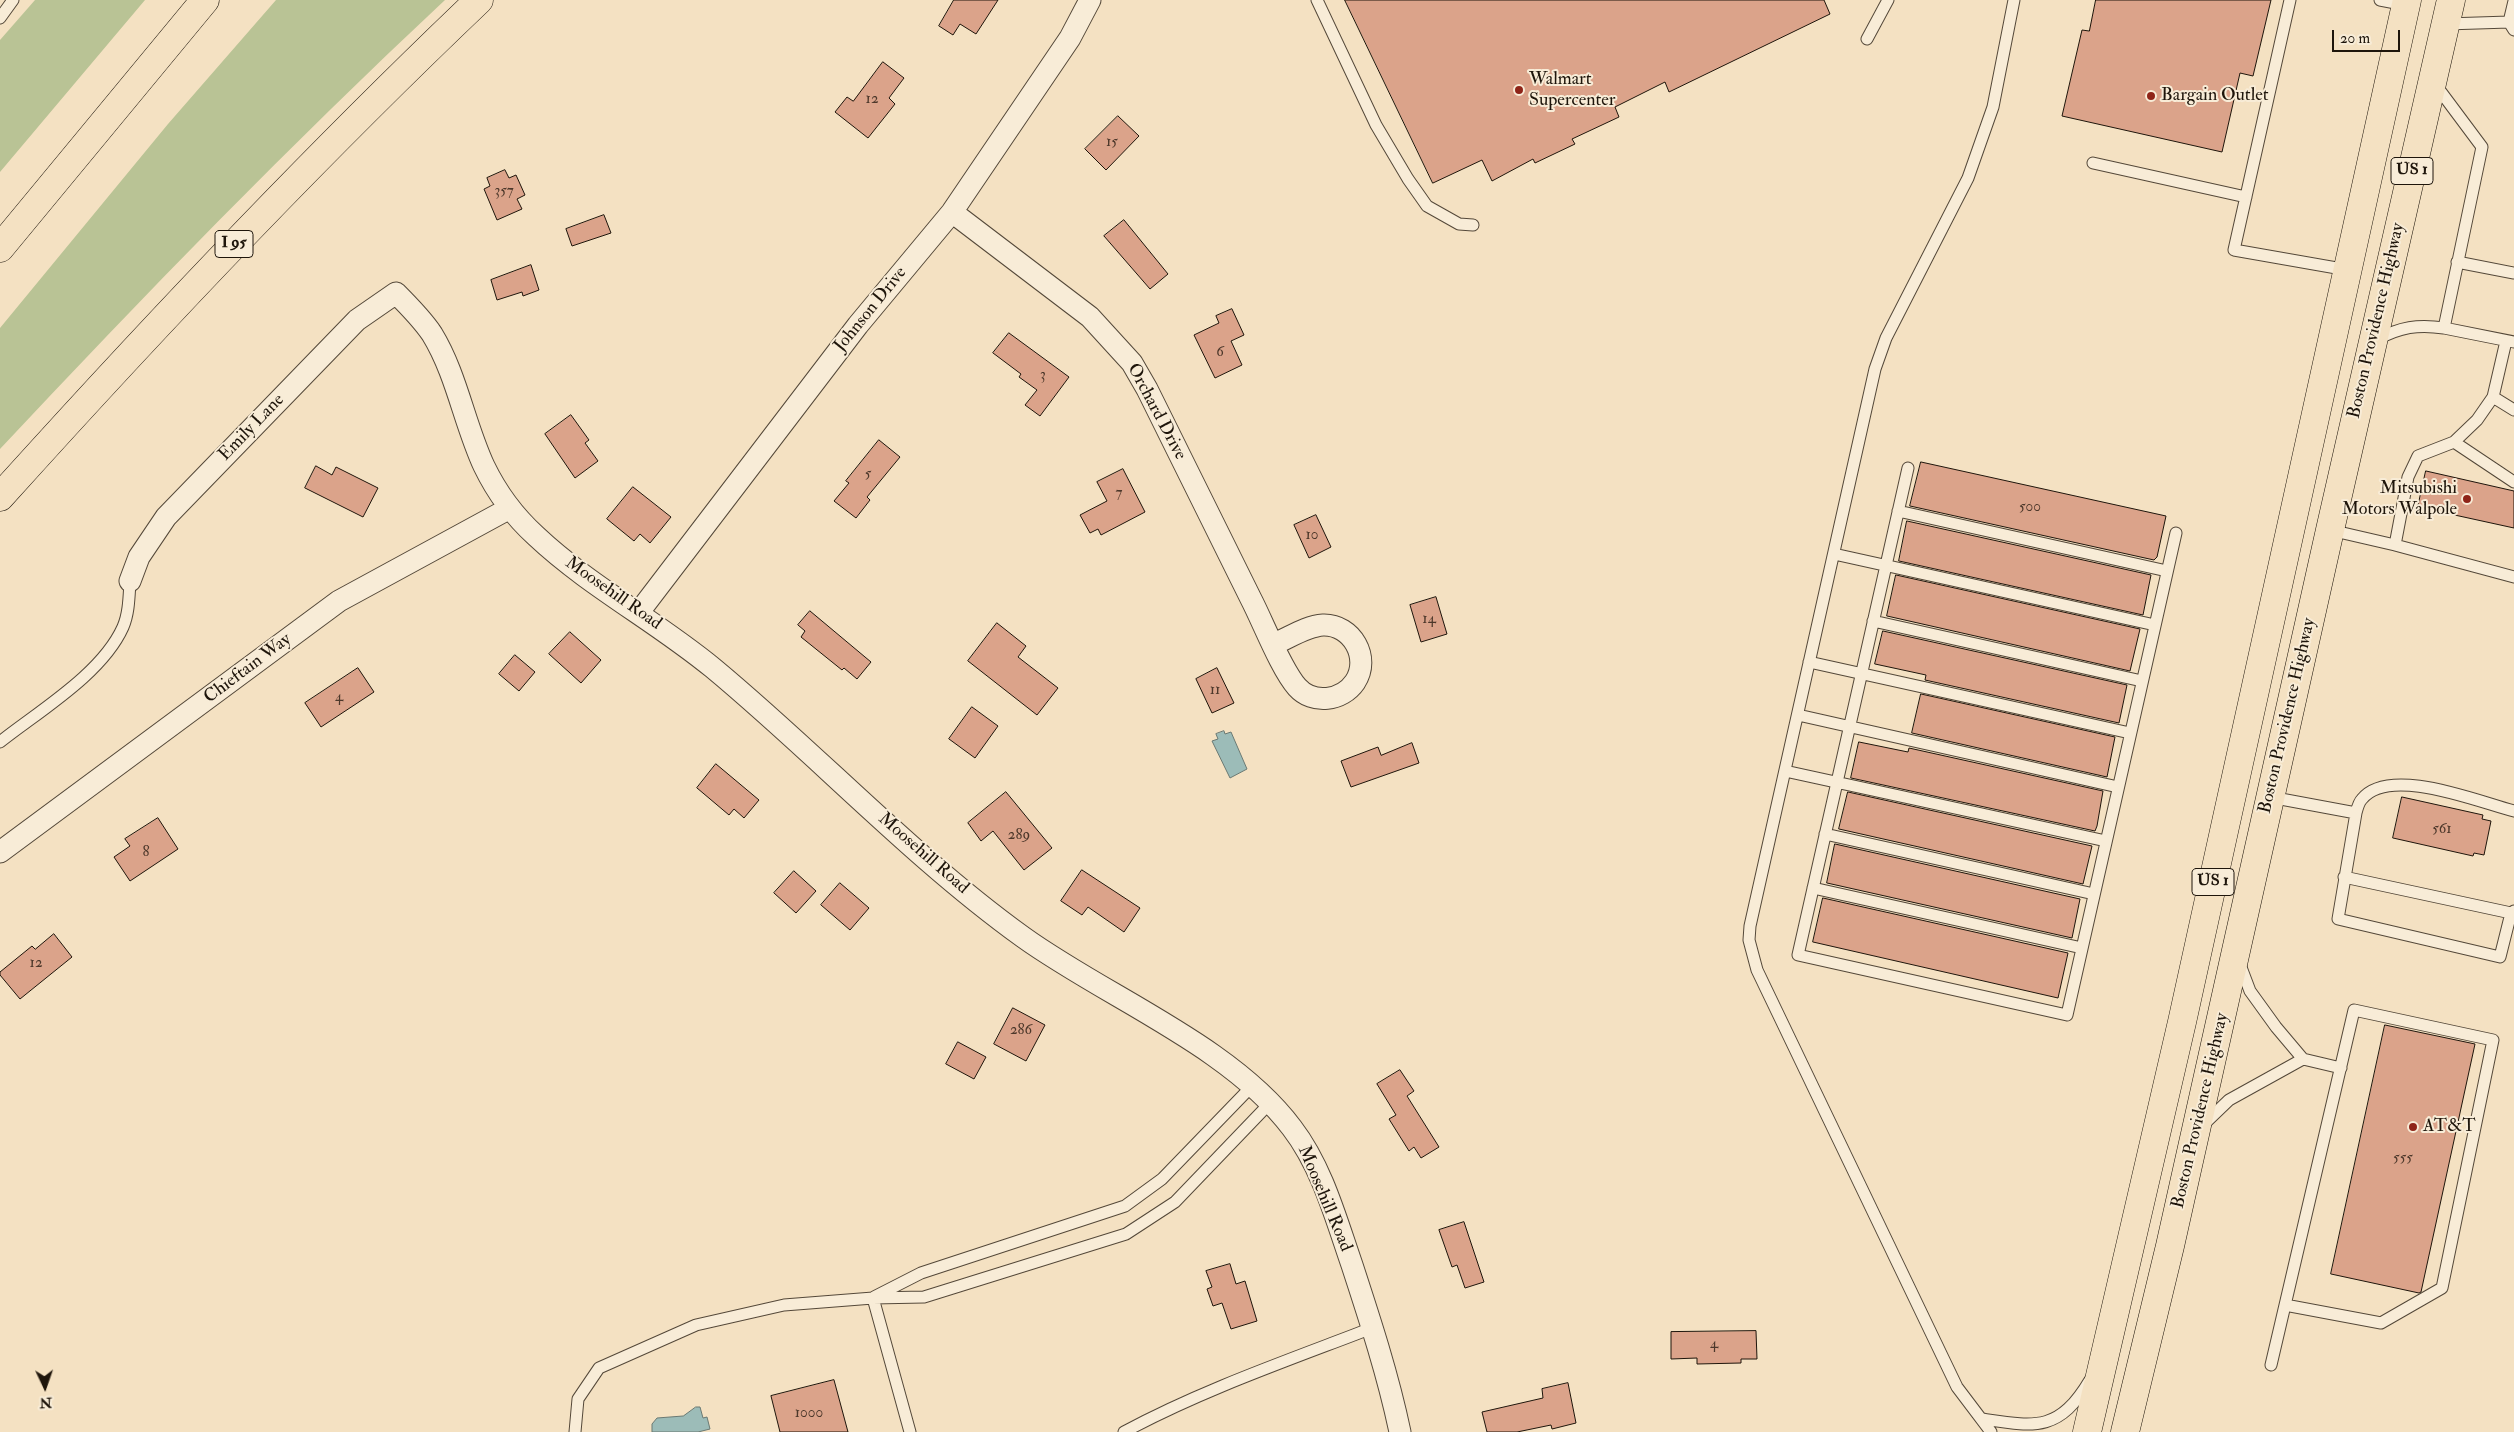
<!DOCTYPE html>
<style>
body{margin:0}
#map{position:relative;width:2514px;height:1432px;overflow:hidden;background:#f4e1c2;font-family:"IM FELL Double Pica",serif}
canvas{display:block}
.north{position:absolute;left:20px;top:1362px;width:50px;height:50px;-webkit-text-stroke:4px #f8ecd7;paint-order:stroke;rotate:177deg;font-size:14px;font-weight:700;line-height:20px;text-align:center;color:#1e150b}
.north::after{content:'';display:block;margin:auto;width:18px;height:22px;background:#1e150b;clip-path:polygon(50% 0,100% 100%,50% 72%,0 100%)}
.scale{position:absolute;left:2332px;top:30px;width:68px;height:22px;box-sizing:border-box;border:2px solid #1e150b;border-top:0;padding-left:6px;font-size:15px;line-height:18px;white-space:nowrap;color:#1e150b;-webkit-text-stroke:4px #f8ecd7;paint-order:stroke}
</style>
<div id="map">
<canvas width="2514" height="1432"></canvas>
<div class="north">N</div>
<div class="scale">20 m</div>
</div>
<script>
const c = document.querySelector('canvas').getContext('2d');
c.lineJoin = 'round';
function paint(path, color) { c.fillStyle = color; c.fill(path, 'evenodd'); }
function trace(path, color, width, dash) { c.strokeStyle = color; c.lineWidth = width; c.lineCap = dash ? 'butt' : 'round'; c.setLineDash(dash || []); c.stroke(path); }
function drawText(font, color, halo, rows, align = 'center') {
  c.font = font + ' "IM FELL Double Pica",serif'; c.lineWidth = 4; c.setLineDash([]); c.textBaseline = 'middle'; c.strokeStyle = halo; c.fillStyle = color; for (const [text, x, y, turn = 0] of rows) {
    c.save(); c.translate(x, y); c.rotate((+turn || 0) * Math.PI / 180); c.textAlign = isNaN(turn) ? turn : align; if (halo) c.strokeText(text, 0, 0); c.fillText(text, 0, 0); c.restore();
  }
}
paint(new Path2D(`
 M35 0H145L0 172V40Z
 M276 0H445C291 144 144 295 0 449V328L168 124Z`), '#b9c395');
const water = new Path2D(`
 M1224 731 1225 734 1231 732 1247 769 1230 778 1212 741 1218 739 1216 734Z
 M696 1407H700L703 1418 707 1417 710 1429 698 1432H652V1424L657 1418 683 1416Z`);
paint(water, '#9cbcb8');
trace(water, '#6a7973', 1);
const building = new Path2D(`
 M954 0H998L976 34 960 24 953 35 939 26Z
 M1345 0H1824L1830 14 1669 92 1665 82 1615 107 1619 117 1572 139 1575 144 1535 163 1533 159 1492 181 1482 160 1433 183Z
 M2096 0H2271L2253 76 2240 73 2222 152 2062 116 2082 30 2089 31Z
 M883 62 904 78 889 98 895 104 868 138 835 112 847 97 853 101Z
 M1118 116 1139 136 1106 170 1085 149Z
 M505 170 509 178 516 175 525 195 517 199 522 209 497 220 484 189 490 186 487 178Z
 M604 215 611 233 572 246 566 229Z
 M1124 220 1168 274 1150 289 1104 236Z
 M531 265 539 290 523 296 522 292 497 300 491 280Z
 M1232 309 1244 335 1231 341 1242 365 1215 378 1194 335 1219 323 1216 316Z
 M1009 333 1069 377 1040 416 1025 405 1037 390 1019 377 1021 374 993 353Z
 M571 415 589 440 585 443 598 461 575 478 545 434Z
 M879 440 900 457 867 497 870 500 856 518 834 501 849 483 846 481Z
 M1921 462 2166 516 2157 557 2154 560 1910 506Z
 M316 466 332 475 336 467 378 488 363 517 305 488Z
 M1123 469 1145 512 1101 535 1098 529 1090 533 1080 515 1107 501 1097 482Z
 M2426 471 2514 491V528L2418 507Z
 M633 487 671 517 650 543 640 534 634 541 607 519Z
 M1316 515 1331 547 1309 558 1294 525Z
 M1907 521 2151 575 2143 615 1899 561Z
 M1896 575 2140 629 2130 671 1887 616Z
 M1436 597 1447 634 1421 642 1410 605Z
 M810 611 871 662 857 679 844 668 842 670 801 637 805 631 798 625Z
 M997 623 1026 646 1018 657 1058 688 1037 715 968 661Z
 M1883 631 2127 685 2119 723 1925 680 1926 675 1875 664Z
 M570 632 601 660 581 683 549 654Z
 M515 655 535 672 519 691 499 674Z
 M358 668 374 692 321 727 305 703Z
 M1217 668 1234 703 1212 713 1196 679Z
 M1921 694 2115 737 2107 777 1912 733Z
 M972 707 998 726 975 758 949 739Z
 M1859 742 1908 752 1909 748 2103 791 2097 826 2095 831 1851 778Z
 M1412 743 1419 763 1351 787 1341 761 1378 747 1381 755Z
 M716 764 759 800 744 818 734 809 729 815 697 788Z
 M1006 792 1052 848 1024 870 993 831 981 841 968 823Z
 M1848 792 2092 846 2083 884 1839 829Z
 M2402 797 2483 815 2482 819 2491 821 2484 855 2474 853 2473 856 2393 838Z
 M158 818 178 849 130 881 114 857 130 846 125 839Z
 M1835 844 2080 899 2072 938 1827 883Z
 M1082 870 1140 908 1124 932 1088 907 1082 915 1061 901Z
 M794 871 816 891 796 913 774 893Z
 M840 883 869 908 850 930 821 905Z
 M1823 898 2068 953 2058 998 1813 942Z
 M54 934 72 957 20 999 0 975V972L32 946 35 949Z
 M1013 1008 1045 1025 1026 1061 994 1044Z
 M2385 1025 2475 1044 2421 1292 2419 1293 2331 1274Z
 M958 1042 986 1057 974 1079 946 1064Z
 M1400 1070 1414 1091 1407 1096 1439 1147 1421 1158 1414 1147 1409 1151 1389 1119 1396 1115 1377 1084Z
 M1464 1222 1484 1282 1465 1288 1457 1265 1452 1267 1439 1230Z
 M1230 1264 1236 1284 1245 1281 1257 1321 1231 1329 1222 1303 1213 1306 1207 1289 1212 1287 1206 1271Z
 M1756 1331 1757 1359H1741V1363L1697 1364V1358L1671 1359V1332Z
 M834 1380 848 1432H780L771 1396Z
 M1568 1383 1576 1423 1552 1429 1551 1425 1517 1432H1487L1482 1412 1543 1398 1542 1389Z`);
paint(building, '#dba38a');
trace(building, '#1e150b', 1);
const service = new Path2D(`
 M1317 0 1376 125 1408 179 1427 206 1459 224 1473 225
 M2290 0 2234 250 2348 270
 M2380 0 2406 5
 M0 18 13 0
 M2509 22 2514 1
 M2446 24 2509 22 2514 30
 M1867 39 1888 0
 M2093 163 2246 197
 M2457 262 2514 273
 M2444 328 2514 342
 M2376 340C2400 327 2418 324 2444 328L2482 147 2435 84
 M2493 397 2514 410
 M2454 442 2514 482
 M1908 468 1798 955 2067 1015 2176 533
 M1898 511 2167 571
 M2330 530 2395 545 2408 477 2418 456 2454 442 2477 420 2493 397 2506 341
 M2395 545 2514 577
 M1834 554 2155 625
 M1873 621 2142 681
 M1809 662 2130 733
 M1798 715 2118 787
 M0 742C39 711 102 674 123 627 129 613 129 597 130 581
 M1785 771 2106 841
 M2270 797 2356 813
 M2514 811C2479 802 2389 765 2362 799 2359 802 2357 809 2356 813L2338 919 2500 957 2511 913 2514 911
 M1825 834 2094 894
 M2344 877 2511 913
 M1813 888 2082 948
 M2239 962 2250 991 2276 1027 2303 1059 2341 1068
 M2203 1125 2229 1100 2303 1059
 M874 1297 921 1273 1125 1206 1162 1179 1252 1086
 M873 1298 924 1297 1126 1234 1175 1202 1270 1103
 M2271 1365 2354 1010 2493 1040 2442 1288 2381 1323 2285 1305
 M1982 1419C2036 1427 2059 1432 2090 1380
 M575 1432 578 1399 599 1368 696 1325 784 1305 873 1298 910 1432
 M1124 1432C1202 1390 1289 1360 1372 1328
 M1991 1432 1957 1387 1757 970 1749 940 1750 926 1875 369 1886 338 1968 178 1993 107 2014 0`);
const minor = new Path2D(`
 M952 212 1090 317 1132 363 1147 389C1182 459 1217 529 1251 599 1263 622 1281 669 1297 687 1313 705 1342 701 1355 682 1371 658 1352 624 1323 625 1306 626 1289 638 1274 644
 M130 581 139 557 166 517 357 320 396 293C409 306 422 319 432 334 457 375 464 423 484 466 497 493 514 516 536 536 589 586 656 621 713 668 818 755 912 857 1023 937 1106 997 1231 1046 1292 1128 1322 1167 1336 1219 1352 1265 1370 1320 1388 1375 1400 1432
 M639 612 858 325 952 212 1070 38 1090 0
 M0 852 339 601 510 508`);
const primary = new Path2D(`
 M2087 1432 2182 1022 2407 0
 M2125 1432 2170 1246 2330 530 2451 0`);
const motorway = new Path2D(`
 M0 248 205 0
 M0 497C154 326 312 159 479 0`);
trace(service, '#544839', 13);
trace(minor, '#544839', 23);
trace(primary, '#1e150b', 29);
trace(motorway, '#1e150b', 29);
trace(service, '#f8ecd7', 11);
trace(minor, '#f8ecd7', 21);
trace(primary, '#f4e1c2', 28);
trace(motorway, '#f4e1c2', 28);
for (const [x, y, r, color] of [
 [1519,90,5,"#8f2418"],
 [2151,96,5,"#8f2418"],
 [2467,499,5,"#8f2418"],
 [2413,1127,5,"#8f2418"]
]) { const dot = new Path2D(); dot.arc(x, y, r, 0, 2 * Math.PI); c.fillStyle = color; c.fill(dot); trace(dot, '#f8ecd7', 2); }
drawText('15px', '#4d382b', null, [
 ["12",872,100],
 ["15",1112,143],
 ["357",504,192],
 ["6",1220,353],
 ["3",1043,376],
 ["5",868,475],
 ["7",1119,494],
 ["500",2030,508],
 ["10",1312,536],
 ["14",1429,620],
 ["11",1215,691],
 ["4",339,698],
 ["561",2442,830],
 ["289",1019,836],
 ["8",146,853],
 ["12",36,964],
 ["286",1021,1031],
 ["555",2403,1159],
 ["4",1714,1345],
 ["1000",809,1414]
]);
for (const [x, y, w] of [
 [2412,171,42],
 [234,244,38],
 [2213,882,42]
]) { const box = new Path2D(); box.roundRect(x - w / 2, y - 13.5, w, 27, 4); c.fillStyle = '#f8ecd7'; c.fill(box); trace(box, '#1e150b', 1); }
drawText('bold 16px', '#1e150b', null, [
 ["US 1",2412,171],
 ["I 95",234,244],
 ["US 1",2213,882]
]);
drawText('18px', '#1e150b', '#f8ecd7', [
 ["Walmart",1529,80],
 ["Supercenter",1529,101],
 ["Bargain Outlet",2161,96],
 ["Mitsubishi",2457,489,"right"],
 ["Motors Walpole",2457,510,"right"],
 ["AT&T",2423,1127]
], 'left');
drawText('18px', '#1e150b', '#f8ecd7', [
 ["Johnson Drive",871,310,-51],
 ["Boston Providence Highway",2377,321,-77],
 ["Orchard Drive",1156,412,62],
 ["Emily Lane",252,428,-46],
 ["Moosehill Road",613,594,35],
 ["Chieftain Way",248,669,-37],
 ["Boston Providence Highway",2288,716,-77],
 ["Moosehill Road",923,854,41],
 ["Boston Providence Highway",2201,1111,-77],
 ["Moosehill Road",1324,1199,67]
]);
</script>
